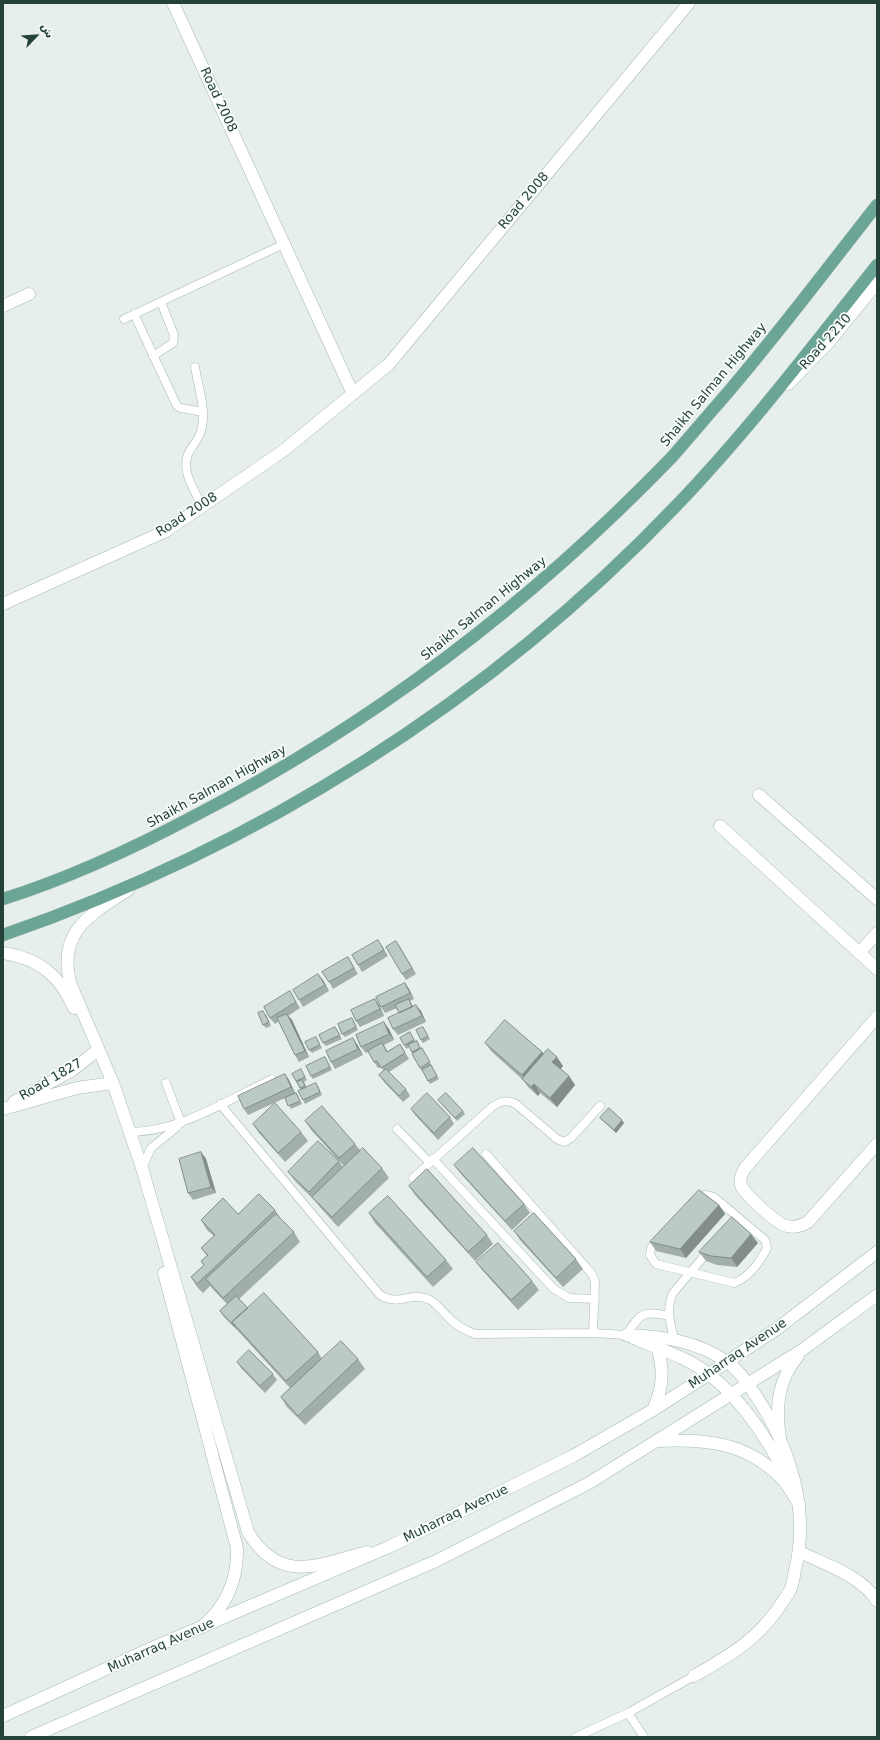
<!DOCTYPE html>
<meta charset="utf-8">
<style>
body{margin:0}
#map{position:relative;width:880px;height:1740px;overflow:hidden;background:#e6efeb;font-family:"DejaVu Sans","Noto Naskh Arabic",sans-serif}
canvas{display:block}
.frame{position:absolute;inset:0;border:4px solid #24423a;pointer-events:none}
.north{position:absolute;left:16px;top:16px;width:40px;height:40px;-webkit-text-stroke:3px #f7fbf9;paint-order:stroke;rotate:65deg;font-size:11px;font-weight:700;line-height:16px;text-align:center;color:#24423a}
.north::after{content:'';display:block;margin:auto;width:14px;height:18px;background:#24423a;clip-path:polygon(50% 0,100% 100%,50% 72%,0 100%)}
</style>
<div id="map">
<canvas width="880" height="1740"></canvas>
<div class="frame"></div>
<div class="north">ش</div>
</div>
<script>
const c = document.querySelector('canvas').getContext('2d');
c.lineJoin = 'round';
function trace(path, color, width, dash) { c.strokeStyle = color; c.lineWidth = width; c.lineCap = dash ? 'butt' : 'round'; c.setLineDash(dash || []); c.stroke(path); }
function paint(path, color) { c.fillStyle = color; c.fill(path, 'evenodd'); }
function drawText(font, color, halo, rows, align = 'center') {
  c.font = font + ' "DejaVu Sans",sans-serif'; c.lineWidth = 3.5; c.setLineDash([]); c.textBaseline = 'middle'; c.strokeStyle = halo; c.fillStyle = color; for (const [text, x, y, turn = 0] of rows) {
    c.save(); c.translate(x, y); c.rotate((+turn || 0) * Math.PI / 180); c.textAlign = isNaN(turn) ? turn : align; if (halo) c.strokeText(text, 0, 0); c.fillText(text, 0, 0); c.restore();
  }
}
const service = new Path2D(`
 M134 314 177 406 181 408 203 412
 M124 319 284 244
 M153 356 173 343 174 335 161 302
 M195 367C198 386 206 408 202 427 201 438 192 445 188 454 181 472 195 491 202 506
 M166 1083 181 1123
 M220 1104 380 1295C401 1307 410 1291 428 1299 436 1302 441 1310 447 1316 455 1325 464 1330 475 1334L593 1333 626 1335C641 1313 642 1310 669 1316
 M397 1129 430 1163
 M130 1132C179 1132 228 1100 272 1079
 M486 1154 592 1274 595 1282 593 1333
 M433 1159 554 1289 569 1298 595 1299
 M142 1168 151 1148 177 1127
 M413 1178 492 1107C501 1101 507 1099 516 1104L557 1139 564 1142 571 1138 600 1106
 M707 1195 714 1197 765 1240 767 1248C760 1262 749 1277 734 1283L656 1264 650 1255 651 1248 700 1196Z
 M674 1339C670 1323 666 1309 673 1293L710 1249
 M628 1713 644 1737
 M576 1737 628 1713 694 1676`);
const minor = new Path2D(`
 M173 3 353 394
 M3 306 29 294
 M788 384 829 342 877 283
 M3 604 166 531 283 451 389 364 689 3
 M759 795 877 899
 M720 826 877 969
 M128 890C89 915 56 933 71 985L113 1083 142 1168 248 1532C280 1585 318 1565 367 1552
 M3 953C38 958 60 975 74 1008
 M859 953 877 933
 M877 1017 745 1168C742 1173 739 1179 741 1185 744 1194 778 1225 787 1226 795 1228 801 1226 808 1222L877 1144
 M14 1102 71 1071 98 1050
 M3 1109 77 1088 113 1083
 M164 1273 237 1548C238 1580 226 1606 203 1626
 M626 1335C661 1336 698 1341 727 1362 739 1370 748 1384 756 1396 790 1447 810 1510 795 1570 794 1576 793 1583 791 1588 789 1594 783 1600 780 1606 756 1641 730 1655 694 1676
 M633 1338C650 1345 668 1351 684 1359 731 1381 769 1438 790 1484
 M800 1552C826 1565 862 1576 877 1601`);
const secondary = new Path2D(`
 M653 1410C663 1388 664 1372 658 1349
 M780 1438C775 1407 778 1380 798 1356
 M657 1441C707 1439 748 1442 784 1481 790 1488 794 1497 799 1504
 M3 1716 152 1648 391 1546 573 1456 653 1410 709 1374 778 1328 877 1252
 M31 1737 436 1561 589 1483 802 1350 877 1295`);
const primary = new Path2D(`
 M3 899C70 878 134 848 196 815 374 723 533 601 672 457 687 440 702 422 717 405 773 341 824 272 877 205
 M3 935C256 848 490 701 675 507 748 431 812 347 877 265`);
trace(service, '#a8b8b2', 9);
trace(minor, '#a8b8b2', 13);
trace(secondary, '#a4bbb3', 13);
trace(primary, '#c2cac8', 13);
trace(service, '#fff', 8);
trace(minor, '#fff', 12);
trace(secondary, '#fff', 12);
trace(primary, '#6aa596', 12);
paint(new Path2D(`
 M396 941 416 974 406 980 402 974Z
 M382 946 388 956 362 972 358 965Z
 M348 957 358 974 333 989 329 982Z
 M323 980 329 991 303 1007 299 1000Z
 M405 983 409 989 414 999 410 1001 413 1006 421 1011 426 1022 398 1035 393 1029 399 1013 397 1008 385 1013 381 1007Z
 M294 998 300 1008 288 1016 292 1020 309 1057 299 1062 295 1055 279 1021 275 1024 270 1018Z
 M375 999 379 1005 384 1016 360 1027 356 1021Z
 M266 1014 271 1026 266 1028 263 1025Z
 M354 1021 358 1030 345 1037 342 1034Z
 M335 1027 342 1039 326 1046 323 1043Z
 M423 1027 430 1039 423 1043 421 1040Z
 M389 1029 394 1040 384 1045 388 1052 400 1044 409 1059 389 1072 406 1089 410 1096 403 1102 384 1082 379 1075 384 1071 381 1067 378 1068 374 1062 368 1052 366 1053 361 1047Z
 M412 1036 415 1041H417L421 1049 422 1048 424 1052 439 1079 430 1084 423 1071H422L420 1068 409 1047 406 1049 404 1045Z
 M316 1037 322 1048 312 1053 309 1050Z
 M485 1043 542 1052 544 1054 563 1066 561 1069 569 1076 575 1085 557 1107 540 1093 538 1096 529 1088 522 1079 492 1052Z
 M357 1044 363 1055 335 1069 331 1062Z
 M325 1057 332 1070 313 1079 311 1076Z
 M303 1073 307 1080 304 1082 307 1088 318 1086 322 1095 305 1104 303 1100 301 1090 296 1081Z
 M285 1074 289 1080 295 1093H296L298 1096 302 1104 291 1109 285 1098 248 1115 244 1109Z
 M438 1100 463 1111 465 1114 457 1121Z
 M411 1109 450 1117 454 1124 438 1140 415 1115Z
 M600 1118 624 1123 616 1133 603 1121Z
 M305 1121 355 1144 360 1150 382 1168 389 1178 338 1227 319 1206 314 1200 295 1181 288 1172 339 1161 343 1167 344 1166 312 1131Z
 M253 1124 301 1132 308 1141 285 1162 259 1133Z
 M201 1152 206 1159 216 1193 193 1200 188 1193Z
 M454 1165 524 1204 530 1213 512 1230 461 1174Z
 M409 1186 487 1235 493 1244 475 1261 415 1195Z
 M719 1205 725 1214 686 1258 656 1251 650 1242Z
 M275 1210 281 1219 294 1232 300 1242 239 1299 248 1308 318 1352 322 1359H358L365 1369 305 1425 287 1407 281 1397 290 1388 239 1332 224 1317 220 1311 227 1304 210 1286 203 1293 197 1287 191 1277 204 1265 201 1261 207 1256 201 1248 214 1236 207 1230 201 1220 238 1214Z
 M369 1213 446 1260 453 1269 433 1287 375 1223Z
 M514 1231 576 1259 583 1269 563 1287 520 1240Z
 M758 1243 737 1267 717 1265 706 1261 699 1252Z
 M476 1262 532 1281 539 1290 518 1310 483 1271Z
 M237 1362 273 1374 277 1380 265 1393 241 1368Z`), '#a1aea9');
paint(new Path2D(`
 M396 941 400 947 416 974 412 968Z
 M318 974 323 980 329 991 325 985Z
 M405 983 409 989 414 999 410 993Z
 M375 999 379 1005 384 1016 380 1009Z
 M416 1005 421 1011 426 1022 422 1016Z
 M287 1014 292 1020 309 1057 305 1051Z
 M384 1022 389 1029 394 1040 389 1034Z
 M353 1038 357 1044 363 1055 358 1049Z
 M542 1052 549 1062 529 1085 522 1075Z
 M557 1057 563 1066 559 1071 552 1062Z
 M285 1074 289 1080 295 1093 291 1087Z
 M569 1076 575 1085 557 1107 550 1098Z
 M534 1084 540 1093 538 1096 531 1087Z
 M622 1120 624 1123 616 1133 614 1130Z
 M201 1152 206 1159 216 1193 211 1187Z
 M719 1205 725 1214 686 1258 680 1249Z
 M751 1234 758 1243 737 1267 731 1258Z`), '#838d89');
const building = new Path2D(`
 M378 940 384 950 358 965 352 955Z
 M396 941 412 968 402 974 386 947Z
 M348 957 354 968 329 982 322 972Z
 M318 974 325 985 299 1000 293 990Z
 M405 983 410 993 381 1007 376 997Z
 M290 991 296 1002 270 1018 264 1007Z
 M375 999 380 1009 356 1021 351 1010Z
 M409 999 412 1007 399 1013 395 1005Z
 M416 1005 422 1016 393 1029 388 1018Z
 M263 1011 269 1022 263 1025 258 1013Z
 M287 1014 305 1051 295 1055 277 1018Z
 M352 1018 356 1027 342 1034 338 1024Z
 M505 1020 542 1052 522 1075 485 1043Z
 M384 1022 389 1034 361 1047 356 1035Z
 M335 1027 340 1035 323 1043 319 1035Z
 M423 1027 428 1036 421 1040 416 1030Z
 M410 1032 414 1040 404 1045 400 1038Z
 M316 1037 320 1045 309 1050 305 1042Z
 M353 1038 358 1049 331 1062 326 1051Z
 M417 1041 420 1048 412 1052 408 1045Z
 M382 1043 387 1052 400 1044 405 1053 381 1068 377 1061 374 1062 368 1051Z
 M422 1048 430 1062 420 1068 412 1054Z
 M548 1049 557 1057 552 1062 569 1076 550 1098 534 1084 531 1087 522 1079Z
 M325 1057 330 1067 311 1076 306 1066Z
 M431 1065 437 1076 428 1081 422 1070Z
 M301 1069 305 1077 296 1081 292 1074Z
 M386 1069 406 1089 399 1096 379 1075Z
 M285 1074 291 1087 244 1109 238 1096Z
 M302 1080 305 1086 300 1088 297 1082Z
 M316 1083 320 1092 303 1100 298 1091Z
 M296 1093 300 1101 288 1106 285 1098Z
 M427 1093 450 1117 434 1133 411 1109Z
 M446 1093 463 1111 455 1118 438 1100Z
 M275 1103 301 1132 278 1153 253 1124Z
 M322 1106 355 1144 339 1158 305 1121Z
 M609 1108 622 1120 614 1130 600 1118Z
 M318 1141 339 1161 309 1192 288 1172Z
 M363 1148 382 1168 332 1217 312 1197Z
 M473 1148 524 1204 505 1221 454 1165Z
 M201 1152 211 1187 188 1193 179 1159Z
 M427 1169 487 1235 468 1252 409 1186Z
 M699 1190 719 1205 680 1249 650 1242Z
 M259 1194 275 1210 197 1284 191 1277 204 1265 201 1261 208 1255 201 1248 215 1235 201 1220 223 1198 238 1214Z
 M388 1196 446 1260 427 1277 369 1213Z
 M534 1213 576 1259 556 1278 514 1231Z
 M276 1214 294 1232 223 1298 206 1279Z
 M732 1217 751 1234 731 1258 711 1256 699 1252Z
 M498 1243 532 1281 511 1300 476 1262Z
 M264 1293 318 1352 286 1381 232 1322Z
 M236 1296 248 1308 232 1322 235 1326H234L220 1311Z
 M341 1341 358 1359 298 1416 281 1397Z
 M249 1350 273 1374 260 1386 237 1362Z`);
paint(building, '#bbcac4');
trace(building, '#838d89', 1);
drawText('13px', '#24423a', '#f7fbf9', [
 ["Road 2008",218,100,65],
 ["Road 2008",524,201,-50],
 ["Road 2210",826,342,-48],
 ["Shaikh Salman Highway",714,385,-50],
 ["Road 2008",187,515,-33],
 ["Shaikh Salman Highway",484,609,-39],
 ["Shaikh Salman Highway",217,787,-29],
 ["Road 1827",51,1080,-30],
 ["Muharraq Avenue",738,1354,-34],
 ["Muharraq Avenue",456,1514,-26],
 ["Muharraq Avenue",161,1646,-24]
]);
</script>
